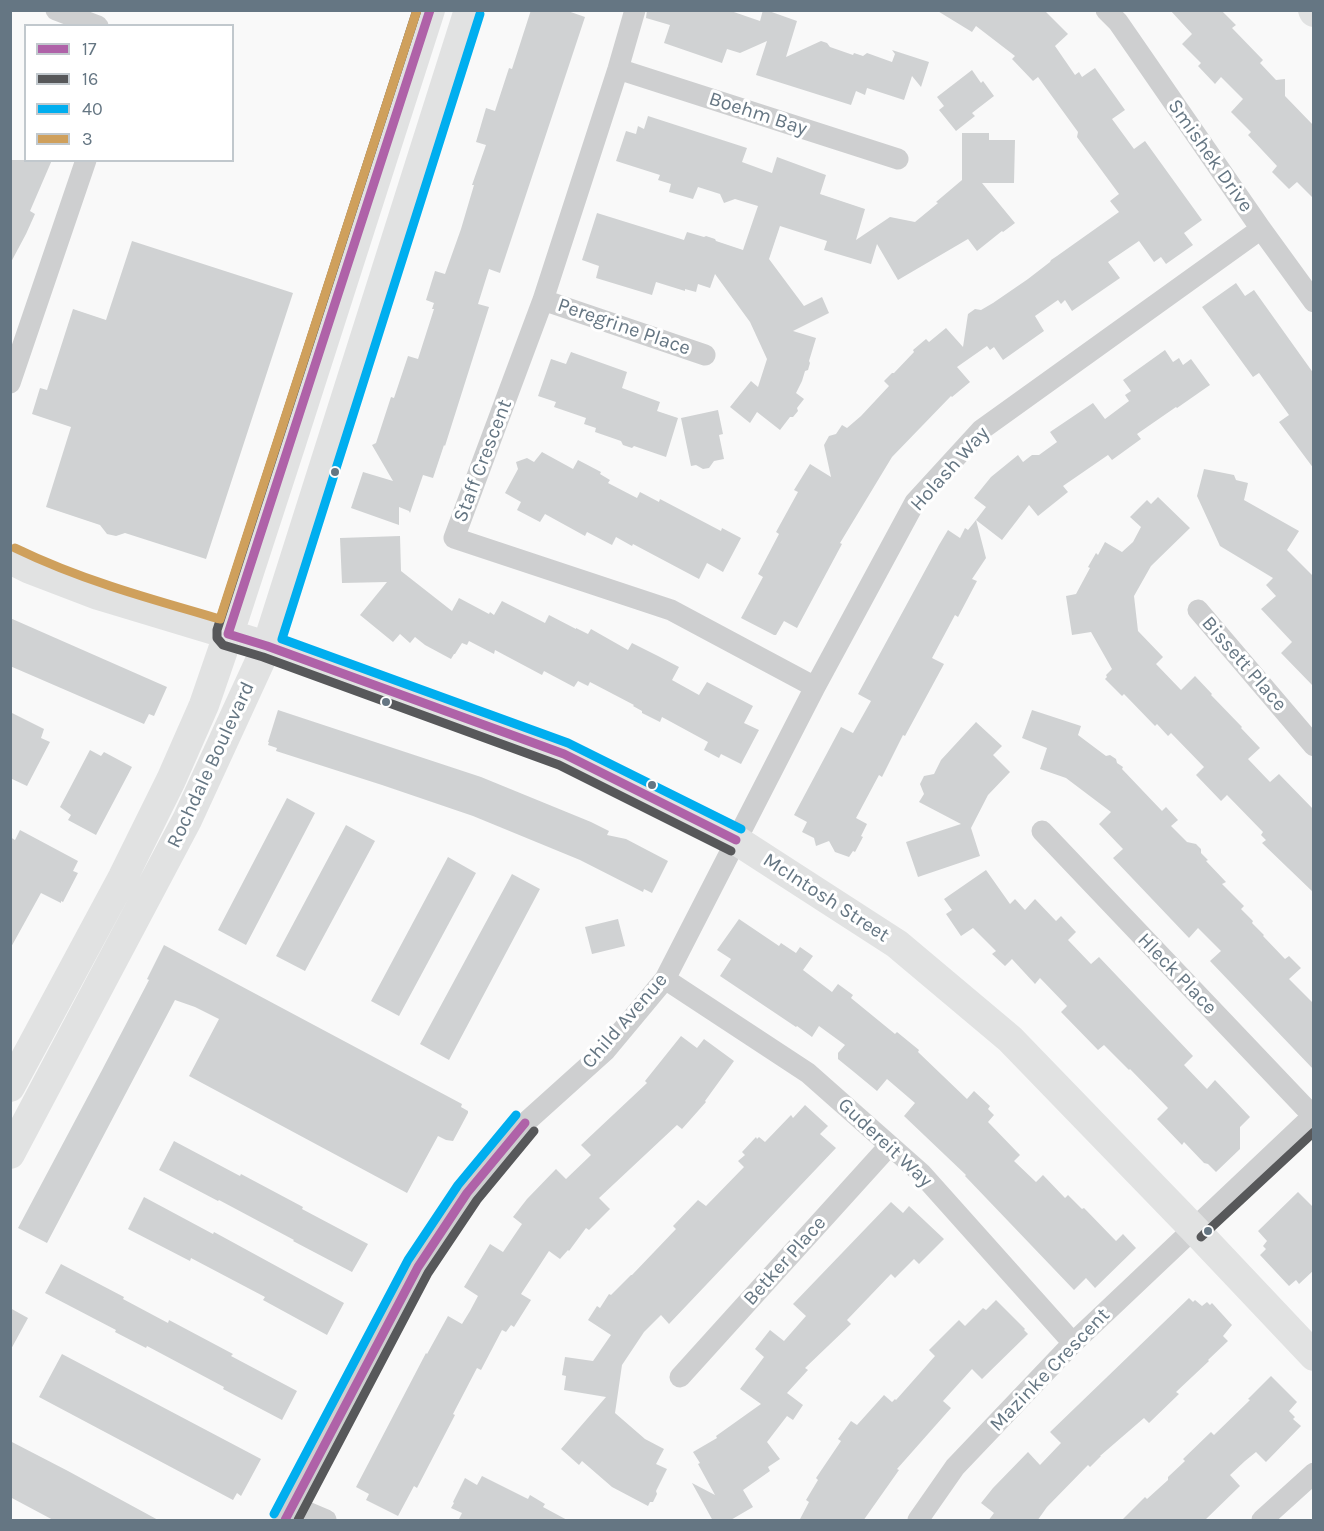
<!DOCTYPE html>
<style>
body{margin:0}
#map{position:relative;width:1324px;height:1531px;overflow:hidden;background:#f9f9f9;font-family:Karla,sans-serif}
canvas{display:block}
.frame{position:absolute;inset:0;border:12px solid #657683;pointer-events:none}
.legend{position:absolute;left:24px;top:24px;width:210px;height:138px;box-sizing:border-box;background:#fff;border:2px solid #c1c8cd;margin:0;padding:8px 10px;list-style:none;font-size:18px;color:#657683}
.legend li{display:flex;align-items:center;gap:12px;height:30px}
.legend b{width:30px;border:2px solid #c1c8cd}
</style>
<div id="map">
<canvas width="1324" height="1531"></canvas>
<div class="frame"></div>
<ul class="legend">
<li><b style="height:8px;background:#af62a8"></b>17</li>
<li><b style="height:8px;background:#57585a"></b>16</li>
<li><b style="height:8px;background:#00aeef"></b>40</li>
<li><b style="height:8px;background:#cfa05c"></b>3</li>
</ul>
</div>
<script>
const c = document.querySelector('canvas').getContext('2d');
c.lineJoin = 'round';
function paint(path, color) { c.fillStyle = color; c.fill(path, 'evenodd'); }
function trace(path, color, width, dash) { c.strokeStyle = color; c.lineWidth = width; c.lineCap = dash ? 'butt' : 'round'; c.setLineDash(dash || []); c.stroke(path); }
function drawText(font, color, halo, rows, align = 'center') {
  c.font = font + ' Karla,sans-serif'; c.lineWidth = 6; c.setLineDash([]); c.textBaseline = 'middle'; c.strokeStyle = halo; c.fillStyle = color; for (const [text, x, y, turn = 0] of rows) {
    c.save(); c.translate(x, y); c.rotate((+turn || 0) * Math.PI / 180); c.textAlign = isNaN(turn) ? turn : align; if (halo) c.strokeText(text, 0, 0); c.fillText(text, 0, 0); c.restore();
  }
}
paint(new Path2D(`
 M531 10H565L585 17 500 273 489 269 478 304 489 307 445 446 444 445 433 478 423 475 410 513 409 511 399 507V525L351 508 363 472 393 481 372 445 376 443 391 397 394 398 408 356 418 359 434 309H432L434 303 426 300 435 271 445 274 461 229 474 185H472L486 145 476 142 486 108 495 111 509 68 512 69Z
 M647 10H728L760 21 763 10H766L797 21 786 57 821 41 827 43 830 47 853 55 854 53 863 56 867 53 892 62 895 54 892 50 929 62 921 87 912 76 904 100 867 88 865 95 856 91 851 105 756 75 767 41 740 53 727 49 722 63 664 43 670 25 646 18Z
 M936 10H1044L1068 34 1055 46 1075 75 1079 72 1082 77 1095 68 1125 110 1112 119 1134 149 1145 141 1202 220 1184 233 1193 245 1166 264 1161 257 1154 262 1139 241 1108 262 1120 278 1072 311 1065 300 1061 304 1058 300 1035 316 1044 331 1003 360 994 347 990 350 987 346 957 367 970 382 952 397 951 396 892 457 840 543 842 544 797 628 784 621 776 635H774L741 618 763 577 758 574 779 534 776 532 798 492 794 490 810 464 831 477 824 445 829 436 836 434 842 425 847 428 861 416 889 386 884 381 892 373H894L914 352 913 350 926 339 929 342 946 328 963 347 968 314 975 309 981 310 993 303 1028 279 1050 262 1051 260 1057 256 1119 212 1110 201 1119 194 1077 137 1078 132 1038 77 1033 81 1012 59 1015 56 976 26 972 32Z
 M1170 10H1221L1236 25 1232 28 1263 60 1260 63 1276 80 1285 79V96L1314 126V199L1297 182 1289 189 1272 172 1277 166 1248 135 1251 132 1231 112 1243 99 1221 77 1215 84 1198 66 1201 63 1182 44 1192 34Z
 M972 70 981 83 983 81 994 96 972 113 975 116 956 131 939 110 944 106 937 97Z
 M648 116 747 148 742 162 772 173 777 157 826 175 820 194 865 209 856 240 890 217 915 222 938 203 936 202 962 180V133H989V140H1015L1014 183H982L1015 223 1003 232 1002 231 977 251 968 239 898 280 877 244 871 264 824 250 827 241 780 226 769 259 804 306 822 297 829 313 793 331 816 338 809 361 810 363 808 370 805 371 802 381 796 393 804 399 797 408 798 411 793 417H790L780 430 757 412 750 423 730 407 751 381 758 387 767 359 750 322 715 274 710 288 698 284 696 292 685 289V291L656 282 652 295 596 278 599 266 582 260 597 213 684 240 687 232 704 237 706 236 715 239 716 241 743 250 758 206 735 199 724 203 720 194 698 187 693 199 669 192 671 184 658 180 660 175 616 161 626 131 636 134 638 126 644 129Z
 M10 160H52L30 211 35 214 26 234 10 264Z
 M132 241 293 293 206 559 125 533 116 536 107 534 100 525 46 507 71 427 32 414 40 388 47 390 73 309 106 320Z
 M1236 283 1245 296 1254 290 1314 374V469L1279 422 1289 415 1259 373 1253 377 1202 307Z
 M1165 350 1173 362 1179 358 1183 365 1191 359 1210 385 1177 408 1176 407 1137 434 1141 439 1112 460 1108 455 1063 486 1068 492 1038 516 1029 505 1002 540 976 520 986 507 974 498 991 477 1018 455 1023 462 1032 455H1039L1057 442 1050 432 1093 403 1105 419 1129 401 1125 395 1131 391 1123 380Z
 M571 352 627 372 622 388 660 402 657 411 678 418 666 457 634 446 632 448 623 445 621 441 595 432 596 428 584 424 586 418 554 407 556 402 538 396 551 359 566 364Z
 M718 410 723 434 719 435 724 459 714 461 709 468 703 469 696 465 691 466 681 418Z
 M542 452 573 469 578 460 601 472 600 474 610 480 608 483 637 498 640 492 659 502 660 499 721 531 722 528 741 538 723 572 707 563 699 579 633 544 632 546 616 537 612 545 587 532 585 536 545 514 540 522 517 510 521 502 505 493 518 469 516 462 527 458 534 462Z
 M1204 469 1234 475 1236 480 1248 483 1244 500 1299 531 1287 550 1314 577V687L1281 653 1292 642 1261 609 1276 596 1266 585 1273 578 1220 546 1197 496Z
 M1158 497 1190 528 1151 566 1134 596 1138 631 1163 657 1156 664 1181 690 1195 676 1212 694 1211 695 1242 727 1241 728 1260 748 1248 759 1270 782 1279 774 1314 810V893L1262 843 1266 840 1261 835 1263 832 1227 795 1221 801 1196 775 1204 767 1171 733 1168 736 1157 724 1155 726 1124 694 1122 696 1105 679 1107 677 1106 675 1112 669 1091 632 1072 635 1066 596 1076 594 1090 568 1088 567 1096 553 1098 555 1105 542 1122 552 1133 542 1141 527 1130 517 1147 500 1151 504Z
 M976 520 986 558 972 579 977 581 958 617 955 615 932 658 944 664 905 736 903 735 882 777 879 775 856 818 867 824 861 836 863 837 855 852 853 851 849 857 835 852 829 841 816 846 814 838 802 832 807 822 794 815 841 727 853 733 871 701 858 694 939 545 948 530 960 538 965 528 968 530Z
 M400 536 401 571 452 611 459 598 489 614 490 612 494 615 502 601 545 623 549 615 576 629V628L588 634 591 629 628 650 632 643 658 656 679 667 672 680 699 695 707 682 753 706 744 723 759 730 741 764 721 754 719 758 704 750 708 742 662 717 660 722 642 713V711L633 706 634 705 590 682 588 686 578 681 574 687 544 671 542 675 495 650 494 654 469 641 467 645 462 643 455 654H454L451 659 425 645 415 637 410 643 400 634 393 642 360 615 387 582 342 583 340 538Z
 M10 618 167 687 154 716 149 714 144 724 10 666Z
 M278 710 481 777 591 822 609 831 607 835 626 839 668 861 652 893 644 889 643 892 580 860 473 816 382 785 276 751 277 748 268 745 269 742H268Z
 M1032 710 1081 726 1078 735 1106 756 1110 755 1116 759 1117 763 1123 767 1122 769 1162 811 1166 807 1178 820 1171 826 1187 842 1196 844 1201 849V853L1208 860 1206 861 1226 882 1222 884 1244 906 1241 909 1253 921 1252 923 1264 935 1263 936 1285 959 1289 956 1301 968 1289 979 1314 1004V1070L1210 961 1221 951 1198 928 1189 938 1113 858 1123 849 1099 824 1111 812 1066 778 1040 769 1047 748 1022 738Z
 M10 712 44 729 41 738 50 742 27 786 10 778Z
 M976 722 1002 746 993 755 1010 772 988 795 971 828 980 856 918 877 906 842 961 824 919 802 924 794 920 784 924 776 934 774 941 760Z
 M90 750 101 756 104 752 132 767 96 835 68 820 71 815 60 807Z
 M287 798 315 813 246 945 218 930Z
 M346 825 375 841 305 971 276 956Z
 M20 830 78 861 73 871 78 873 63 902 61 901V903L41 893 10 949V837L15 840Z
 M448 857 476 873 399 1016 371 1001Z
 M986 870 1010 904 1015 899 1025 910 1035 899 1056 921 1061 916 1076 932 1068 940 1091 964 1099 957 1193 1056 1184 1065 1207 1089 1215 1080 1250 1117 1240 1127V1149L1216 1172 1208 1164 1204 1163 1184 1142 1182 1145 1157 1119 1168 1108 1130 1069 1129 1070 1104 1045 1098 1050 1061 1012 1067 1006 1040 978 1035 984 1012 959 1005 966 992 954 996 951 973 928 961 936 946 914 952 910 944 899Z
 M512 874 540 889 449 1060 420 1044Z
 M618 919 625 946 592 954 585 927Z
 M739 919 779 946 781 943 796 953 800 947 813 956 803 970 832 992 838 984 853 995 851 998 895 1034 897 1032 919 1050 918 1052 967 1099 974 1091 990 1106 988 1109 994 1115 988 1122 1020 1155 1014 1161 1036 1182 1043 1175 1065 1198 1068 1195 1082 1209 1084 1208 1116 1241 1123 1234 1136 1248 1095 1288 1086 1278 1074 1290 965 1176 966 1175 904 1116 915 1103 887 1079 877 1091 854 1072 838 1059V1053L845 1045 819 1026 812 1037 797 1026 796 1027 720 976 731 959 717 950Z
 M164 945 462 1104 461 1107 468 1111V1113L453 1141 446 1140 438 1136 407 1193 189 1076 219 1019 195 1007 175 1000 47 1243 18 1228 101 1072 149 980 147 979Z
 M681 1036 697 1048 704 1039 734 1061 705 1101 706 1102 682 1129 677 1125 599 1198 610 1209 589 1230 586 1228 569 1251 568 1250 560 1259 549 1251 521 1294 531 1300 514 1327 511 1325 506 1332 502 1330 481 1370 477 1368 453 1414 455 1415 417 1488 414 1486 398 1516 366 1500 369 1494 356 1487 426 1353 427 1354 448 1316 462 1324 470 1311 478 1296 464 1287 490 1244 503 1252 522 1224 513 1217 527 1199 556 1169 566 1179 591 1155 581 1145 647 1083 645 1081Z
 M805 1105 828 1126 820 1134 836 1148 669 1324 661 1315 644 1332 622 1365 615 1413 645 1439 664 1449 656 1464 667 1469 656 1491 657 1494 653 1502H650L648 1506 612 1487 582 1461 579 1465 561 1449 606 1397 564 1390 566 1376 562 1375 565 1357 593 1361 611 1335 588 1320 597 1306 600 1308 609 1294 611 1295 631 1275H632L676 1229 673 1226 698 1200 706 1206 744 1167 738 1161 745 1155 742 1152 756 1137 757 1139 759 1137 765 1142 791 1115 793 1118Z
 M174 1141 240 1176 241 1174 303 1207 302 1209 368 1244 352 1272 293 1241 294 1240 219 1200 218 1201 159 1170Z
 M1298 1192 1314 1208V1270L1299 1284 1296 1280 1289 1286 1260 1255 1266 1249 1263 1246 1267 1241 1258 1231Z
 M144 1197 213 1234 214 1232 344 1303 327 1335 263 1300 265 1297 191 1258 190 1261 128 1229Z
 M891 1202 903 1213 909 1206 944 1239 919 1264 914 1259 895 1278 891 1274 847 1320 851 1324 805 1368 808 1370 787 1393 803 1405 793 1420 787 1416 767 1442 780 1459 768 1467 770 1471 743 1490 753 1507 729 1521H713L692 1483 715 1495 698 1464 700 1463 693 1452 717 1438 716 1436 761 1404 740 1389 764 1357 755 1349 770 1330 784 1341 806 1316 793 1304Z
 M61 1264 124 1297 123 1299 168 1323 169 1320 233 1354 231 1356 297 1391 282 1420 223 1389 224 1387 147 1346 146 1348 115 1332 116 1330 45 1293Z
 M1189 1298 1193 1302 1195 1300 1202 1306 1207 1302 1210 1305 1212 1303 1232 1325 1223 1336 1228 1341 1208 1360 1209 1361 1176 1392 1179 1394 1149 1423 1144 1418 1100 1456H1101L1090 1467 1088 1465 1047 1507 1037 1521H988L994 1513 981 1503 993 1488 1028 1452 1040 1465 1061 1443 1050 1432Z
 M996 1300 1025 1329 1024 1330 1028 1334 982 1379 972 1369 943 1401 951 1408 897 1469 899 1470 863 1521H799L809 1502 806 1500 818 1480 816 1478 841 1441 838 1439 851 1421 857 1425 884 1395 892 1402 895 1399 896 1400 935 1356 929 1350 959 1320 965 1326 983 1308 986 1310Z
 M10 1308 28 1318 10 1351Z
 M62 1354 261 1459 241 1496 237 1493 233 1500 39 1397Z
 M1271 1376 1297 1402 1289 1411 1295 1417 1293 1419 1301 1426 1266 1462 1256 1452 1245 1461 1230 1475 1240 1486 1204 1521H1121L1145 1497 1147 1499 1168 1480V1477L1185 1461 1183 1459 1211 1432 1214 1435 1250 1400 1248 1399Z
 M10 1441 68 1471 160 1521H55L10 1497Z
 M482 1476 528 1499 530 1495 545 1504 543 1507 569 1521H458L462 1513 451 1508 454 1503 453 1502 465 1478 477 1485Z`), '#d0d2d3');
trace(new Path2D(`
 M56 10 98 26
 M635 10 618 69 543 300 454 538 671 610 815 687
 M1106 10 1118 22 1261 229 1314 302
 M618 69 898 159
 M543 300 705 355
 M10 383 86 160
 M1198 610 1314 746
 M1042 831 1313 1116
 M665 979 808 1073 921 1173 1073 1343
 M680 1377 889 1146
 M293 1506 326 1520
 M285 1520 418 1267 467 1193 525 1123 605 1051 665 979 815 687 915 502 981 430 1261 229
 M918 1520 955 1467 1073 1343 1314 1115
 M1262 1520 1314 1473`), '#cecfd0', 21);
trace(new Path2D(`
 M1313 10 1314 12
 M10 559 30 569 98 595 267 646 564 754 736 840 897 944 1010 1039 1193 1228 1314 1356
 M10 1087 123 877 171 780 204 705 235 615 292 440 430 10
 M10 1154 187 820 267 646 469 10`), '#e1e2e2', 30);
trace(new Path2D(`
 M430 10 228 634 267 646 564 754 736 840
 M285 1520 418 1267 467 1193 525 1123`), '#af62a8', 9);
trace(new Path2D(`
 M417 10 217 630V638L223 645 263 657 559 765 731 851
 M1201 1237 1314 1132
 M298 1520 428 1273 477 1200 534 1131`), '#57585a', 9);
trace(new Path2D(`
 M480 14 282 639 568 743 741 829
 M274 1514 408 1260 458 1185 516 1115`), '#00aeef', 9);
trace(new Path2D(`
 M15 548C81 580 150 599 220 619L417 10`), '#cfa05c', 9);
for (const [x, y, r, color] of [
 [335,472,5,"#657683"],
 [386,702,5,"#657683"],
 [652,785,5,"#657683"],
 [1208,1231,5,"#657683"]
]) { const dot = new Path2D(); dot.arc(x, y, r, 0, 2 * Math.PI); c.fillStyle = color; c.fill(dot); trace(dot, '#fff', 2); }
drawText('20px', '#657683', '#fff', [
 ["Boehm Bay",758,114,18],
 ["Smishek Drive",1210,156,55],
 ["Peregrine Place",624,327,19],
 ["Staff Crescent",483,461,-69],
 ["Holash Way",950,469,-48],
 ["Bissett Place",1244,664,49],
 ["Rochdale Boulevard",211,765,-65],
 ["McIntosh Street",826,898,33],
 ["Hleck Place",1177,974,46],
 ["Child Avenue",625,1021,-49],
 ["Gudereit Way",885,1143,43],
 ["Betker Place",785,1261,-48],
 ["Mazinke Crescent",1050,1370,-46]
]);
</script>
